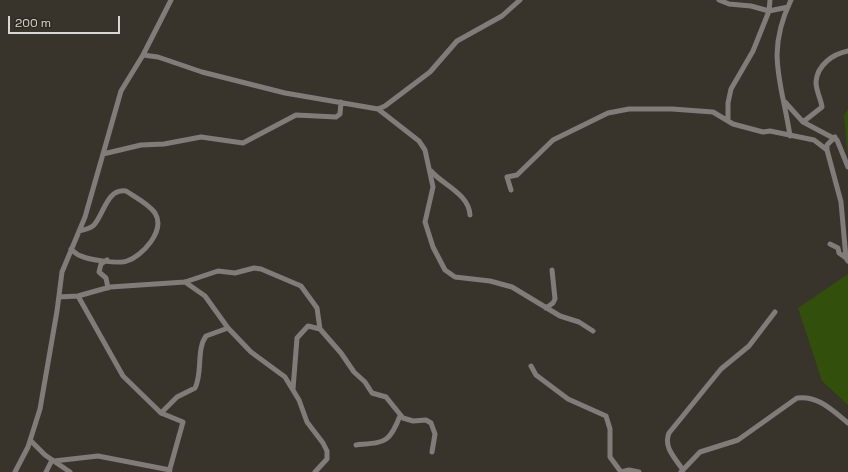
<!DOCTYPE html>
<style>
body{margin:0}
#map{position:relative;width:848px;height:472px;overflow:hidden;background:#38342b;font-family:"Space Grotesk",sans-serif}
canvas{display:block}
.scale{position:absolute;left:8px;top:16px;width:112px;height:18px;box-sizing:border-box;border:2px solid #d9d7d1;border-top:0;padding-left:5px;font-size:12px;line-height:14px;white-space:nowrap;color:#d9d7d1;-webkit-text-stroke:3px #2e2a21;paint-order:stroke}
</style>
<div id="map">
<canvas width="848" height="472"></canvas>
<div class="scale">200 m</div>
</div>
<script>
const c = document.querySelector('canvas').getContext('2d');
c.lineJoin = 'round';
function paint(path, color) { c.fillStyle = color; c.fill(path, 'evenodd'); }
function trace(path, color, width, dash) { c.strokeStyle = color; c.lineWidth = width; c.lineCap = dash ? 'butt' : 'round'; c.setLineDash(dash || []); c.stroke(path); }
paint(new Path2D(`
 M848 109V157L844 115Z
 M848 274V405L822 381 798 308Z`), '#324f0b');
trace(new Path2D(`
 M719 0 729 4 751 6 769 11 788 7
 M143 55 158 57 202 72 285 93 378 109 385 106 430 72 457 41 502 16 520 0
 M785 102 803 122 837 140 848 167
 M378 109 419 141 425 150 433 187 425 222 433 247 445 270 455 277 490 281 512 287 560 316 579 322 593 331
 M728 121V103L731 89 753 51 769 11 770 0
 M803 122 822 107C821 99 816 91 816 82 817 65 833 54 848 51
 M790 136C782 82 765 54 791 0
 M835 137 827 145V150L841 202 846 258 848 261
 M103 154 141 145 164 144 201 137 243 143 296 115 336 117 340 114 341 102
 M431 171C443 185 469 194 470 215
 M511 190 507 177 517 175 553 140 608 113 629 109H672L713 112 733 124 763 132 770 131 814 140 827 150
 M830 244 838 248 839 253 846 258
 M71 249C74 252 77 255 81 256 88 260 120 264 127 261 142 256 166 231 155 213 149 204 135 197 126 191 107 188 104 214 94 225 91 228 84 230 79 231
 M107 260 101 264 99 272 106 278 108 288
 M185 282 205 296 228 328 251 352 285 377 299 400 307 422 323 443 327 451V459L315 472
 M78 296 123 376 161 413 183 422 169 472
 M59 297 78 296 110 287 185 282 218 271 235 273 254 268 261 269 301 286 317 308 320 329 341 353 354 372 365 382 372 393 386 397 403 418 413 421 426 420 431 423 435 434 432 452
 M546 308 553 303 555 299 552 270
 M531 366 536 375 568 399 606 416 610 429V457L621 472
 M293 389 297 338 308 326 320 329
 M161 413 177 397 195 388C203 372 196 350 206 336L228 328
 M31 441 45 455 70 472
 M356 445C385 442 389 444 400 416
 M54 461 98 456 170 470
 M683 470C675 458 663 447 669 433L721 369 749 346 775 312
 M15 472 28 447 40 409 57 311 62 272 85 217 121 91 143 55 171 0
 M46 472 52 460
 M621 472 629 470 639 472
 M681 472 700 452 738 440 797 398C818 395 833 411 848 423`), '#817b7a', 5);
</script>
